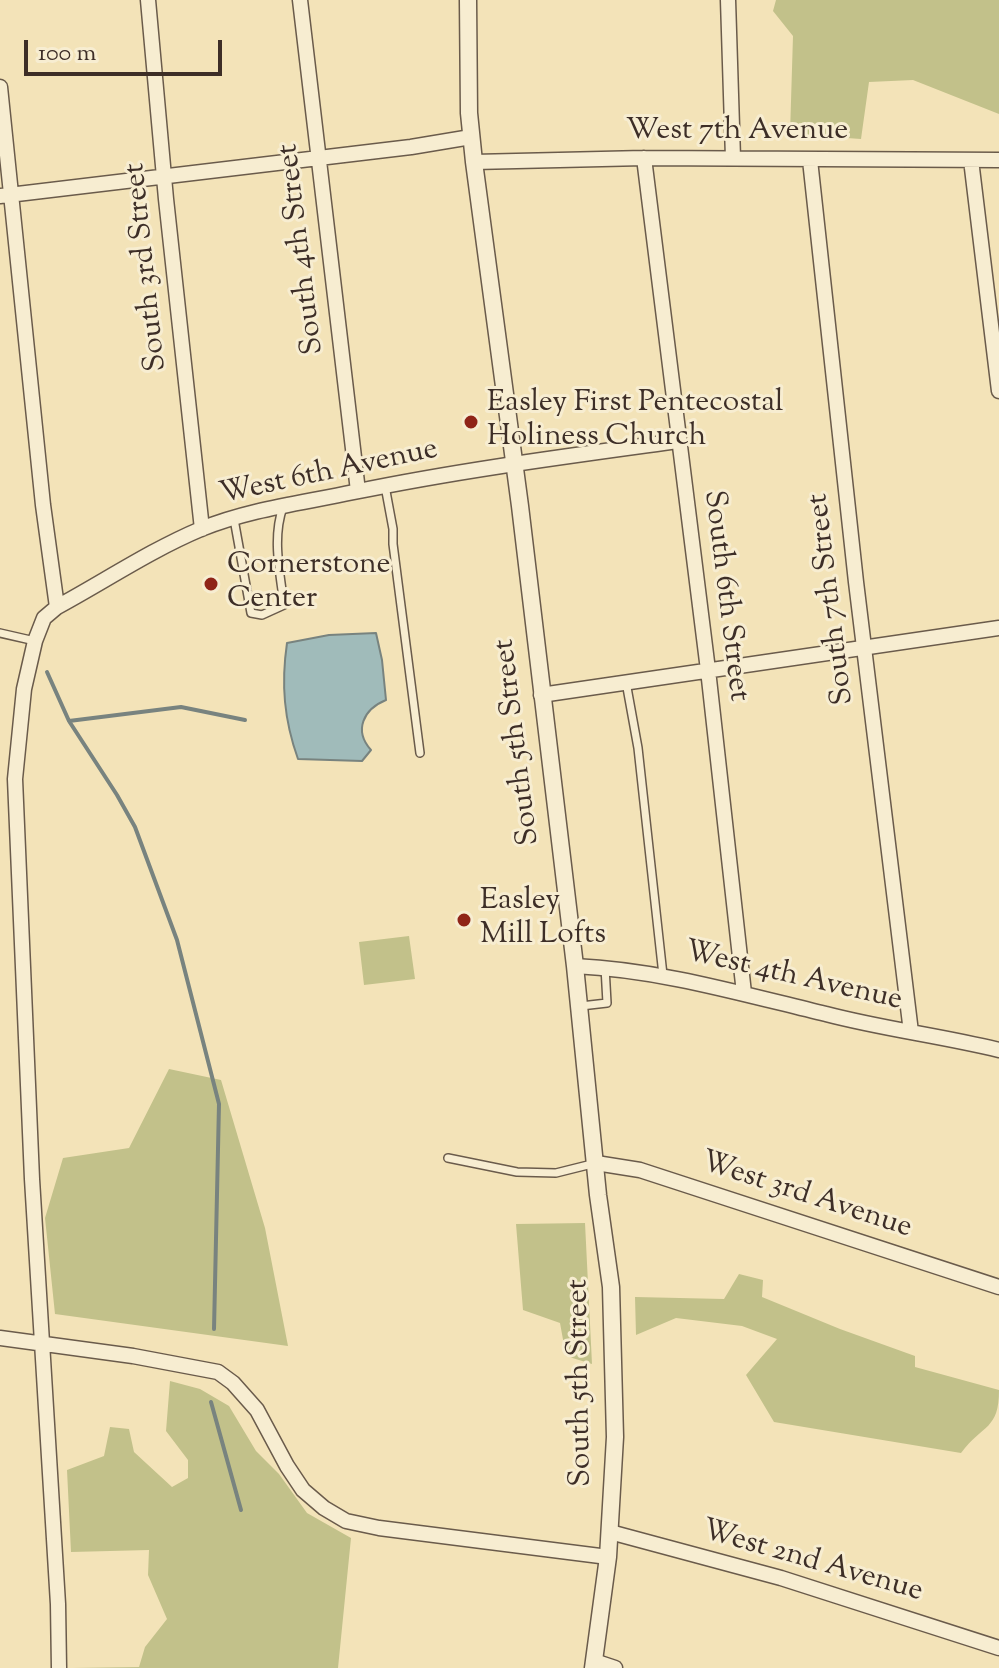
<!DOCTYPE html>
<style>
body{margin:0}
#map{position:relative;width:999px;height:1668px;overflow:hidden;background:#f3e3b8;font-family:"Sorts Mill Goudy",serif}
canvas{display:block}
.scale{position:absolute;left:24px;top:40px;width:198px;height:36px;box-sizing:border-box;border:4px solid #3d2e27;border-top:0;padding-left:10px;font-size:24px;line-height:28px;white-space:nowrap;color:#3d2e27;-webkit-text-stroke:6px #f7edd1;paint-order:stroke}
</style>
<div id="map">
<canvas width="999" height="1668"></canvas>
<div class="scale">100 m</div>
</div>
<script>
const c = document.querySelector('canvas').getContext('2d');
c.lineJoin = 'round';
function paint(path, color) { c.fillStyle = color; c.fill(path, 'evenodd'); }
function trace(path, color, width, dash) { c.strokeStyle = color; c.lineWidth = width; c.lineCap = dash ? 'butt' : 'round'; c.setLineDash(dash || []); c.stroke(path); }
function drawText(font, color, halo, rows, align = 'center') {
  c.font = font + ' "Sorts Mill Goudy",serif'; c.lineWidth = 6; c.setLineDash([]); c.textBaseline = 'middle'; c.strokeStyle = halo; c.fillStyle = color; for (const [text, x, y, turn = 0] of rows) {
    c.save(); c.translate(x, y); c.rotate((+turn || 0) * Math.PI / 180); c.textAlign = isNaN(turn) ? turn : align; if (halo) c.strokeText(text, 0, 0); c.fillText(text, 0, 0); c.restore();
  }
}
paint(new Path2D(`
 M776 0H999V114L913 80 869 82 861 139 790 134 793 36 773 11Z
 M409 936 415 979 364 985 359 942Z
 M169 1069 221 1080 265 1228 288 1346 55 1314 45 1218 63 1158 129 1148Z
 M585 1223 592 1364 566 1356 560 1323 523 1310 516 1224Z
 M739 1274 763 1280 762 1297 840 1329 915 1356V1367L999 1390C999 1430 983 1424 961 1453L774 1422 746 1375 777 1339 742 1326 676 1318 636 1335 635 1297 724 1299Z
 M170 1381 200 1389 229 1406 256 1451 279 1474 307 1513 351 1538 338 1668H72L139 1667 145 1647 167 1619 148 1575 149 1550 71 1552 67 1470 104 1456 110 1427 129 1429 134 1452 172 1487 188 1478V1460L166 1431Z`), '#c2c18a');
const water = new Path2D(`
 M376 633 382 660 386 700C364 709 353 730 371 750L362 761 298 759C284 720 281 684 287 643L329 635Z`);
paint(water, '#a0bbba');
trace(water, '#78837f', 2);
trace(new Path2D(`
 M47 672 69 721 117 795 135 827 177 940 219 1104 214 1329
 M69 721 181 707 245 720
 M211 1402 241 1510`), '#78837f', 4);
const service = new Path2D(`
 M385 486 393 529V544L420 753
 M234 519 251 613 262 615 284 605C280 572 272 538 283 507
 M0 633 35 641
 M626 682 638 748 663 975
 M581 1006 607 1003 605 967
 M448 1158 517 1172 556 1173 596 1163`);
const minor = new Path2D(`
 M148 0 166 199 202 529
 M300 0 358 491
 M728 0 733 158
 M0 87 43 505 57 607 44 618 35 641 24 689 15 779 32 1179 58 1604 59 1668
 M644 158 708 670 744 993
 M810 160 856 582 911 1032
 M971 160 999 391
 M474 162 644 158 999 160
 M0 196 411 147 471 137
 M57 607C105 581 151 550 201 529 250 509 303 503 354 492 461 470 569 456 678 441
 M541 695 999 628
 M575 966C661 970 742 994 826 1014 883 1029 942 1036 999 1050
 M596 1163 640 1170 999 1287
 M0 1338 133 1356 218 1372 233 1383 257 1410 287 1466 303 1490 324 1508 346 1521 379 1528 608 1557
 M610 1532 781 1578 999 1648
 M594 1661 615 1668`);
const tertiary = new Path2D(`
 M468 0 469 113 474 162 520 506 575 966 598 1195 611 1287 615 1437 608 1557 593 1668`);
trace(service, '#6a5b4b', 10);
trace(minor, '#6a5b4b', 17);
trace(tertiary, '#6a5b4b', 19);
trace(service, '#f7edd1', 7);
trace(minor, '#f7edd1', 14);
trace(tertiary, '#f7edd1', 16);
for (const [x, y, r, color] of [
 [471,422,8,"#8f2418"],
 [211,584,8,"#8f2418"],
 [464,920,8,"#8f2418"]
]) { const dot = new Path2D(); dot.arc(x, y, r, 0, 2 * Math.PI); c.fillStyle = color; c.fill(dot); trace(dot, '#f7edd1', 3); }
drawText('30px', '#3d2e27', '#f7edd1', [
 ["West 7th Avenue",737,133],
 ["South 4th Street",303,249,-97],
 ["South 3rd Street",148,267,-96],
 ["West 6th Avenue",329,474,-12],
 ["South 6th Street",724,596,83],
 ["South 7th Street",833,599,-97],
 ["South 5th Street",519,742,-97],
 ["West 4th Avenue",793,978,13],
 ["West 3rd Avenue",806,1197,18],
 ["South 5th Street",582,1383,-91],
 ["West 2nd Avenue",812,1563,16]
]);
drawText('30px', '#3d2e27', '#f7edd1', [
 ["Easley First Pentecostal",487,405],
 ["Holiness Church",487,439],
 ["Cornerstone",227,567],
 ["Center",227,601],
 ["Easley",480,903],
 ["Mill Lofts",480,937]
], 'left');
</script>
